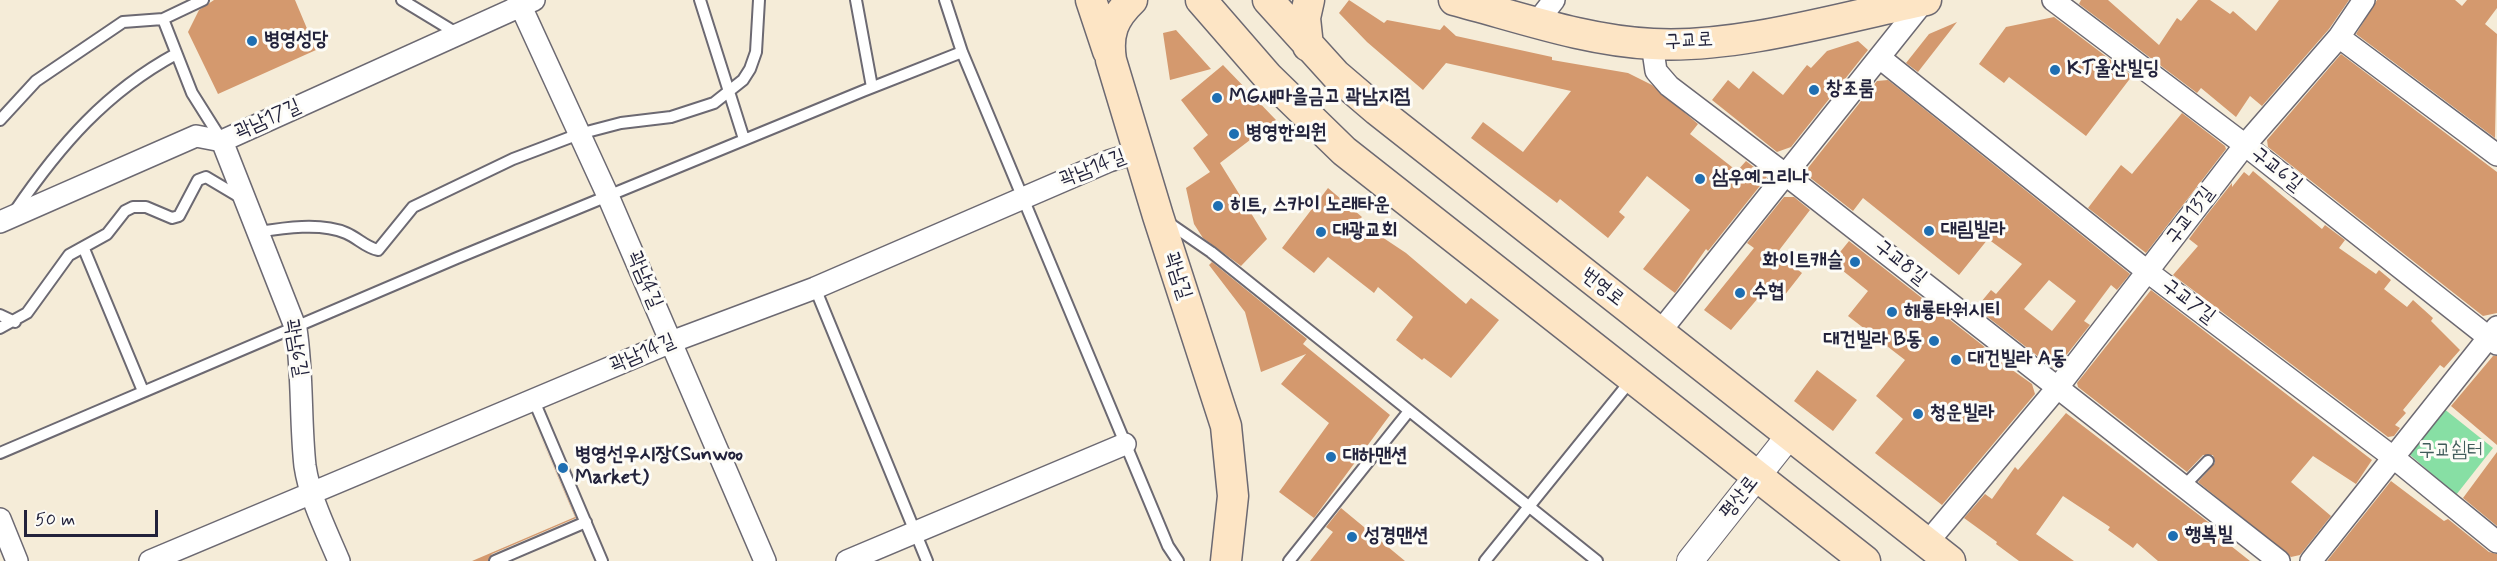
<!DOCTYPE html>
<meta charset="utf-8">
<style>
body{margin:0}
#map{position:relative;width:2497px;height:561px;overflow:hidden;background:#f5ecd8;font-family:Mynerve,sans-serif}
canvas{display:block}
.scale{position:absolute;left:24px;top:510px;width:134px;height:27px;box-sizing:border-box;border:3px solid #22223b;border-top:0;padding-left:8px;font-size:18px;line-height:21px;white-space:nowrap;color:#22223b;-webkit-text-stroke:4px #fdfcf7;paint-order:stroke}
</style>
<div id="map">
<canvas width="2497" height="561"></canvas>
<div class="scale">50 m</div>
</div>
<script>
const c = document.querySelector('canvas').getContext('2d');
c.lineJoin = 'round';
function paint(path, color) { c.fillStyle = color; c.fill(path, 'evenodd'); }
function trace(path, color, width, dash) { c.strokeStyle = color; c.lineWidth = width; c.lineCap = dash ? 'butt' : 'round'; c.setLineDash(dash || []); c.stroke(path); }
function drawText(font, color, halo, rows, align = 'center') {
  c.font = font + ' Mynerve,"Poor Story",sans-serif'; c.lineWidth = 6; c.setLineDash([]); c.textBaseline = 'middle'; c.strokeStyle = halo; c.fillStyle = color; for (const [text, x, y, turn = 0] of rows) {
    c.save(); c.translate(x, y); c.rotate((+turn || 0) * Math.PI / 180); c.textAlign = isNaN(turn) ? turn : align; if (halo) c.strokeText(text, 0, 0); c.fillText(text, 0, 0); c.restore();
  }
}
paint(new Path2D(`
 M2443 408 2493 448 2456 495 2408 453Z`), '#87dfa4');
paint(new Path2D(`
 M214 0H295L316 50 218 94 188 32 199 10Z
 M1349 0 1384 23 1387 20 1440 30 1444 25 1456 36 1552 57V60L1628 73 1652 85 1698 124 1690 134 1737 171 1746 161 1767 177 1708 251 1706 249 1675 293 1643 269 1690 210 1647 176 1619 212 1625 217 1608 238 1560 199 1557 203 1471 138 1483 122 1523 152 1571 91 1446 63 1423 90 1367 42 1339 13Z
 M2081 0H2108L2159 45 2177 18 2181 21 2198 0H2210L2230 14 2233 11 2256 31 2279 0H2349L2329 29 2262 106 2250 96 2236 117 2201 88 2197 93 2079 4Z
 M2377 0H2455L2462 6 2467 0H2497V8L2485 24 2497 34 2495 138 2356 34Z
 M2054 17 2132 76 2086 136 2009 77 2004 83 1979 64 2006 27Z
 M1957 22 1918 72 1906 63 1929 34Z
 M1176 30 1211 69 1170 80 1163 33Z
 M1858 41 1868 50 1791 147 1777 152 1712 100 1728 80 1739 89 1753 71 1783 95 1807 65 1811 68 1827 51Z
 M2341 54 2497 172V313L2483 316 2268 147 2267 140Z
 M1223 65 1276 120 1220 163 1267 239 1241 266 1203 238 1194 224 1186 188 1210 172 1193 148 1208 135 1181 100Z
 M1888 80 2130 274 2117 290 2111 285 2084 321 2090 325 2057 367 2053 368 1976 308 1991 290 1996 294 2022 264 1988 239 1959 275 1863 198 1853 211 1804 173 1877 81ZM2049 280 2076 301 2052 331 2024 309Z
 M2182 113 2225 146 2226 149 2146 253 2088 208 2121 165 2132 174Z
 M2253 171 2322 229 2325 225 2345 240 2339 248 2376 274 2379 270 2391 280 2384 289 2407 307 2413 300 2433 318 2431 321 2460 350 2444 368 2440 365 2403 410 2406 413 2395 425 2400 428 2394 436 2388 437 2173 275 2198 246 2189 239 2206 216 2232 183V187L2244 172 2249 176Z
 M1328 188 1362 217 1358 221 1406 253 1466 304 1471 298 1499 320 1451 378 1424 358 1422 360 1396 340 1413 317 1378 287 1374 293 1328 257 1314 273 1282 248Z
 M1784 197H1794L1810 210 1777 253 1802 273 1780 301 1764 291 1731 330 1704 310 1754 248 1747 243Z
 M1849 241 1986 348 1984 350 2032 384 2035 394 1942 505 1875 453 1903 419 1876 396 1905 360 1848 316 1868 291 1832 262Z
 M1212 262 1307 339 1303 344 1390 415 1314 518 1279 492 1329 423 1281 384 1306 354 1261 372 1245 312 1209 265Z
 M2151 290 2372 460 2356 484 2313 456 2291 482 2331 516 2300 555 2291 557 2198 482 2215 463 2213 455H2203L2187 472 2078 387 2077 383Z
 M2493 356H2497V445L2451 406Z
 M1817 370 1857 400 1833 431 1794 401Z
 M2066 413 2229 538 2226 542 2250 561H2158L2137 543 2133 548 2108 530 2110 527 2063 496 2036 534 2074 561H2019L1996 544 1997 542 1964 518 1985 494 1992 499 2015 467 2018 470Z
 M533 419 576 518 492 554 488 561H472L575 517Z
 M2497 452V526L2463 498Z
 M2391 481 2444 521 2448 519 2489 552 2497 554V561H2327Z
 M1341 508 1405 561H1310L1333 532 1326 527Z`), '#d4996e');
const service = new Path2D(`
 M402 0 458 34
 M700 0 744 139
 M856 0 872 87
 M945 0 962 52 1168 546 1178 561
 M163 19 192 93 221 139
 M0 120 36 81 123 22 163 19 203 0
 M15 211C60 145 106 92 176 54
 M1166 221 1211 252 1597 561
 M258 232C283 228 321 222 346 233 358 238 365 247 378 250L413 207 513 159 579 134 621 123 671 117 714 103 743 80 750 69 756 52 759 0
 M84 249 143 391
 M815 288 927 561
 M0 315 15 322
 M0 328 27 313 69 255 107 234 125 211 133 207H146L172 218 179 216 198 180 206 177 243 199
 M534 401 602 561
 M0 453 457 258 863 91 962 52
 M2184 486 2208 461
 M495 561 586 522
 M1289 561 1409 411
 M1485 561 1632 379`);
const minor = new Path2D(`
 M518 0 608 196 765 561
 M2053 0 2245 145 2497 344
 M1537 22 1554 0
 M2339 37 2497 155
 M1652 44 1656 71 1669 86 1786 175 2279 561
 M1880 58 2148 272 2394 458 2497 542
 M222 141 296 329C303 374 300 420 305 466 310 499 326 530 339 561
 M0 222 196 136 222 141 534 0
 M1659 333 1925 0
 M0 519 17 561
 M1927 543 2058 387 2245 145 2339 37 2364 0
 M150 561 671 342 815 288 1109 161 1138 152
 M847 561 1125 444
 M2311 561 2497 327`);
const tertiary = new Path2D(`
 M1690 561 1789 436`);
const secondary = new Path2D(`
 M1091 0 1108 51
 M1132 0C1113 18 1107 34 1111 60L1158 216 1226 426 1233 496 1226 561
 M1201 0 1268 77 1344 151 1865 561
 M1268 0 1336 75 1377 110 1950 561
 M1454 0C1519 17 1586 41 1653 44 1737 49 1843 17 1926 0
 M1308 46 1305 18 1309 0`);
trace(service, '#6c6972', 14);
trace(minor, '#6c6972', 24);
trace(tertiary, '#6c6972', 28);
trace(secondary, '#6c6972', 33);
trace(service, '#fff', 10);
trace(minor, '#fff', 21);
trace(tertiary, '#fff', 26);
trace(secondary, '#fde5c5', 30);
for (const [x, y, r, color] of [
 [252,41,6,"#1f6fb2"],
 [2055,70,6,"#1f6fb2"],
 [1814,90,6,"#1f6fb2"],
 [1217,98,6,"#1f6fb2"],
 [1234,134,6,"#1f6fb2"],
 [1700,179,6,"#1f6fb2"],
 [1218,206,6,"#1f6fb2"],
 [1929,231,6,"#1f6fb2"],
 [1321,232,6,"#1f6fb2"],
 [1855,262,6,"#1f6fb2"],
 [1740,293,6,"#1f6fb2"],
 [1892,312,6,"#1f6fb2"],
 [1934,341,6,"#1f6fb2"],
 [1956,360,6,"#1f6fb2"],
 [1918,414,6,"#1f6fb2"],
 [1331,457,6,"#1f6fb2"],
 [563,468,6,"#1f6fb2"],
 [2173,536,6,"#1f6fb2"],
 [1352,537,6,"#1f6fb2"]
]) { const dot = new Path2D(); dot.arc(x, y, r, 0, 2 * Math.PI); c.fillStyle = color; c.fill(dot); trace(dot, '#fdfcf7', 2); }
drawText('bold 20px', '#22223b', '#fdfcf7', [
 ["병영성당",264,41],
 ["KT울산빌딩",2067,70],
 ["창조룸",1826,90],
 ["MG새마을금고 곽남지점",1229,98],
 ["병영한의원",1246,134],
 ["삼우예그리나",1712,179],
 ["히트, 스카이 노래타운",1230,206],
 ["대림빌라",1941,231],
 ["대광교회",1333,232],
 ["화이트캐슬",1843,262,"right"],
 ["수협",1752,293],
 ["해룡타워시티",1904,312],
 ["대건빌라 B동",1922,341,"right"],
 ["대건빌라 A동",1968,360],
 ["청운빌라",1930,414],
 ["병영선우시장(Sunwoo",575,456],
 ["Market)",575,479],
 ["대하맨션",1343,457],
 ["행복빌",2185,536],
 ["성경맨션",1364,537]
], 'left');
drawText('20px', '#22223b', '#fdfcf7', [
 ["구교로",1689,42,-3],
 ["곽남17길",268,120,-24],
 ["곽남14길",1093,169,-21],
 ["구교6길",2276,170,38],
 ["구교13길",2191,216,-53],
 ["구교8길",1900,263,38],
 ["곽남길",1177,276,72],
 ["곽남4길",644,280,67],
 ["번영로",1602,288,38],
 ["구교7길",2188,302,37],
 ["곽남6길",295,348,80],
 ["곽남14길",643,354,-23],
 ["평산로",1740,498,-52]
]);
drawText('20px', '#405b5a', '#fdfcf7', [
 ["구교쉼터",2451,452]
]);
</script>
